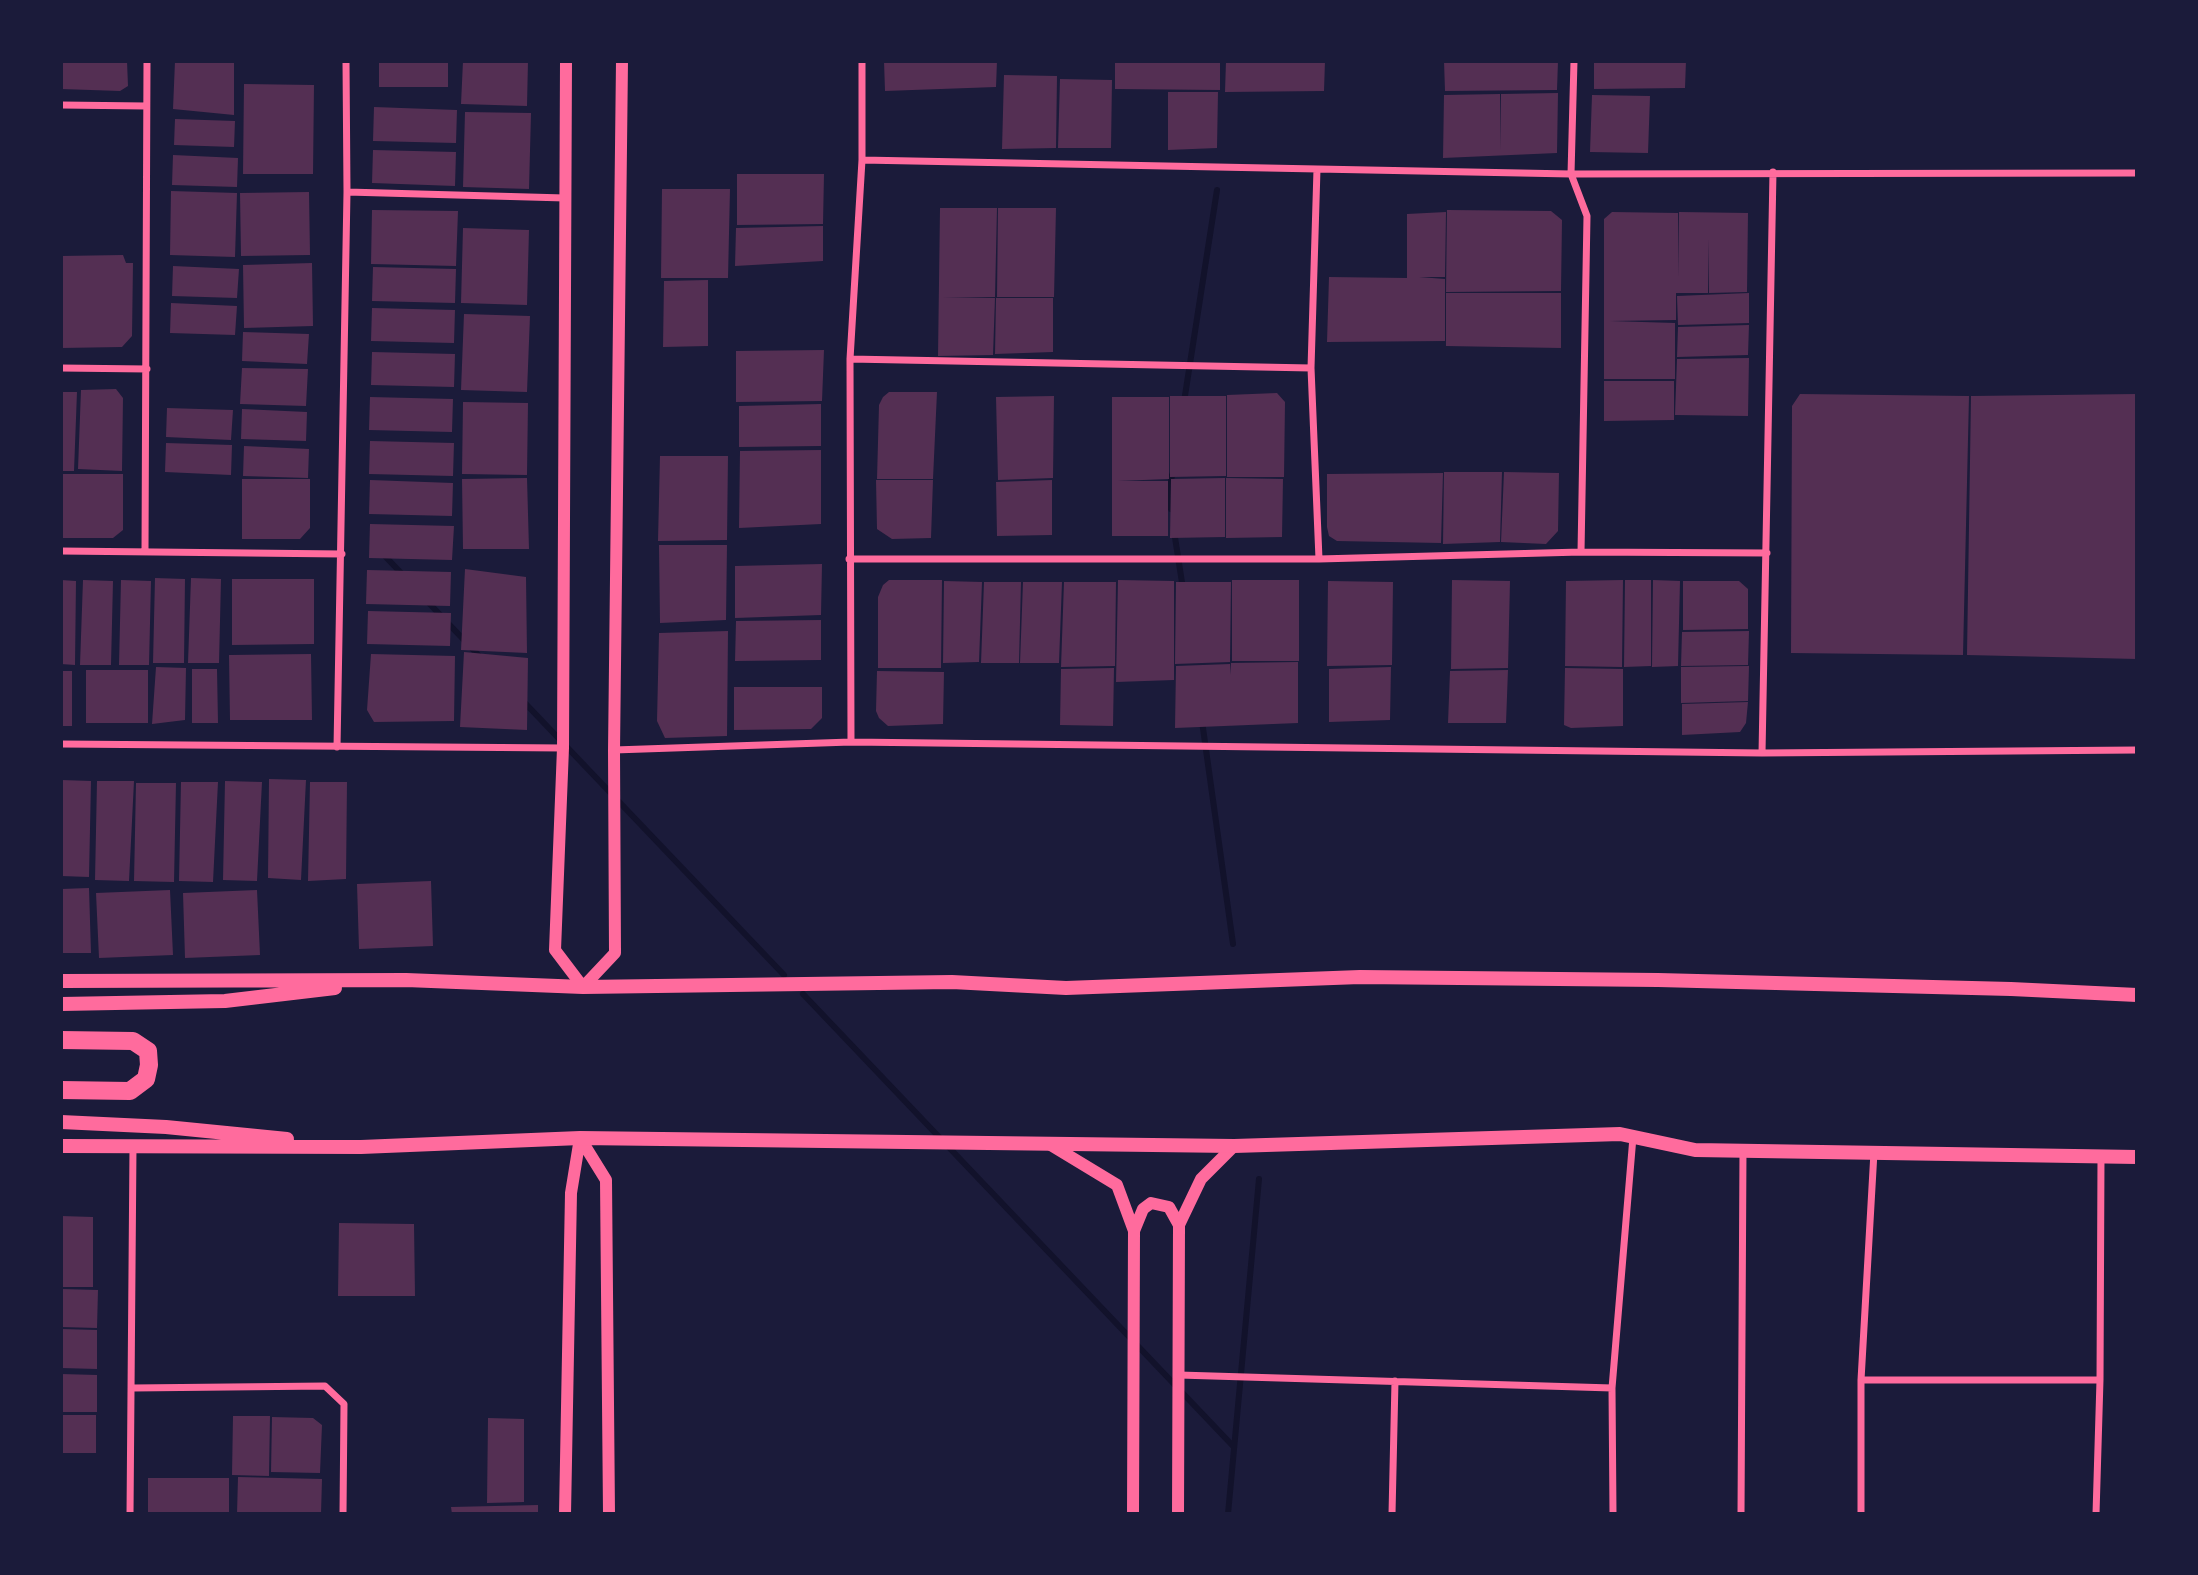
<!DOCTYPE html>
<style>
body{margin:0}
#map{position:relative;width:2198px;height:1575px;overflow:hidden;background:#1b1b3a;font-family:"Noto Sans",sans-serif}
canvas{display:block}
.frame{position:absolute;inset:0;border:63px solid #1b1b3a;pointer-events:none}
</style>
<div id="map">
<canvas width="2198" height="1575"></canvas>
<div class="frame"></div>
</div>
<script>
const c = document.querySelector('canvas').getContext('2d');
c.lineJoin = 'round';
function trace(path, color, width, dash) { c.strokeStyle = color; c.lineWidth = width; c.lineCap = dash ? 'butt' : 'round'; c.setLineDash(dash || []); c.stroke(path); }
function paint(path, color) { c.fillStyle = color; c.fill(path, 'evenodd'); }
trace(new Path2D(`
 M1184 402 1217 190
 M1171 509 1169 494 1172 475
 M1174 531 1183 589
 M381 552 403 575
 M427 601 482 659
 M524 702 784 975
 M1202 721 1233 944
 M803 994 1233 1446
 M1228 1514 1259 1179`), '#12122b', 6);
paint(new Path2D(`
 M61 61H127L128 86 120 91 61 89Z
 M175 61H234V115L173 109Z
 M379 61H448V87H379Z
 M463 61H528L527 106 461 104Z
 M884 61H997L996 87 885 91Z
 M1115 61H1220V90L1115 89Z
 M1226 61H1325L1324 91 1225 92Z
 M1444 61H1558L1557 90 1445 91Z
 M1594 61H1686L1685 88 1594 89Z
 M1004 75 1057 76 1056 148 1002 149Z
 M1060 79 1112 80 1111 148H1058Z
 M244 84 314 85 313 174H243Z
 M1168 92H1218L1217 148 1168 150Z
 M1558 93 1557 153 1443 158 1444 95 1500 94V150L1501 94Z
 M1592 95 1650 96 1648 153 1590 152Z
 M374 107 457 110 456 143 373 141Z
 M465 112 531 113 529 189 463 187Z
 M175 119 235 121 234 147 174 145Z
 M373 150 456 152 455 186 372 183Z
 M173 155 238 158 237 187 172 185Z
 M737 174H824L823 224 737 225Z
 M662 189H730L728 278H661Z
 M171 191 237 193 235 257 170 255Z
 M309 192 310 255 241 256 240 193Z
 M940 208H997L995 297H943L995 298 993 355 938 356Z
 M998 208H1056L1054 297H997Z
 M372 210 458 211 456 266 371 264Z
 M1447 210 1551 211 1562 220 1561 291 1446 292Z
 M1446 212 1445 277H1419L1445 279V341L1327 342 1329 277 1407 278V214Z
 M1612 212 1678 213V278L1679 212 1748 213 1747 292 1709 293V239L1708 293H1676V320L1610 321 1675 323V379H1604V219Z
 M823 226V261L735 266 736 228Z
 M463 228 529 230 527 305 461 303Z
 M123 255 126 263H133L132 336 122 347 61 348V256Z
 M312 263 313 326 244 328 243 265Z
 M173 266 239 269 237 298 172 296Z
 M373 267 456 269 455 303 372 301Z
 M708 280V346L663 347 664 281Z
 M1446 293H1561V348L1446 346Z
 M1749 293V323L1678 325 1677 296Z
 M996 298H1053V352L995 354Z
 M171 303 237 306 235 335 170 333Z
 M372 308 455 310 454 343 371 341Z
 M464 314 530 316 527 392 461 390Z
 M1749 325 1748 355 1677 357 1678 327Z
 M243 332 309 334 307 364 242 361Z
 M824 350 822 401 736 402V351Z
 M372 352 455 354 454 387 371 385Z
 M1749 358 1748 416 1675 415 1677 359Z
 M242 368 308 369 306 406 240 404Z
 M1604 381H1674V420L1604 421Z
 M116 389 123 398 122 471 78 469 81 390Z
 M61 392H77L74 471H61Z
 M889 392H937L933 479H877L879 405 883 397Z
 M1277 393 1285 402 1284 477H1227V395Z
 M1800 394 1969 396 1963 655 1791 653 1792 406Z
 M2137 394V659L1967 655 1971 396Z
 M1054 396 1053 478 998 480 996 397Z
 M1170 396H1226V476L1170 477Z
 M370 397 453 399 452 432 369 430Z
 M1112 397H1169V479L1118 481H1168V536H1112Z
 M463 402 528 403 527 475 462 474Z
 M821 404V446L739 447V406Z
 M167 408 233 410 231 440 166 437Z
 M242 409 307 412 306 441 241 439Z
 M370 441 454 443 453 476 369 474Z
 M166 443 232 445 231 475 165 472Z
 M244 446 309 449 308 478 243 476Z
 M821 450V524L739 528 740 451Z
 M660 456H728L727 540 658 541Z
 M1444 472H1502L1500 542 1443 544Z
 M1504 472 1559 473 1558 531 1546 544 1501 542Z
 M1443 473 1441 543 1337 541 1329 536 1327 527V474Z
 M61 474H123V530L113 538H61Z
 M527 478 529 549H463L462 479Z
 M1225 478V537L1170 538 1171 479Z
 M1226 478 1283 479 1282 537 1226 538Z
 M242 479H310V528L300 539H242Z
 M370 480 453 483 452 516 369 514Z
 M876 480H933L931 538 892 539 877 529Z
 M1052 480V535L997 536 996 482Z
 M370 524 454 526 452 560 369 558Z
 M659 545H727L726 620 660 623Z
 M822 564 821 615 735 618V566Z
 M465 569 526 577 527 653 461 650Z
 M367 570 451 572 450 606 366 604Z
 M155 578 185 579 184 663H153Z
 M191 578 221 579 219 663H188Z
 M232 579H314V644L232 645Z
 M61 580 76 581 75 665 61 664Z
 M83 580 113 581 111 665H80Z
 M121 580 151 581 149 665H119Z
 M889 580H942L941 668H878V597L883 585Z
 M1118 580 1174 581V680L1116 682Z
 M1232 580H1299V661H1232Z
 M1452 580 1510 581 1508 668 1451 669Z
 M1623 580 1622 667 1565 666 1566 581Z
 M1625 580H1651V666L1624 667Z
 M1653 580 1680 581 1678 666 1652 667Z
 M944 581 982 582 979 662 943 663Z
 M1328 581 1393 582 1392 665 1327 666Z
 M1683 581H1739L1748 589V629L1683 630Z
 M984 582H1021L1019 663H981Z
 M1023 582H1062L1059 663H1020Z
 M1064 582H1116L1115 666 1061 667Z
 M1176 582H1231L1230 662 1175 664Z
 M368 611 451 613 450 646 367 644Z
 M821 620V660L735 661 736 621Z
 M728 631 727 736 665 738 657 721 659 633Z
 M1749 631 1748 665 1681 666 1682 632Z
 M464 652 528 658 527 730 460 727Z
 M311 654 312 720H230L229 655Z
 M371 654 455 656 454 721 374 722 367 710Z
 M1298 662V723L1175 728 1176 666 1230 664V675L1231 663Z
 M1749 666 1748 701 1681 703V667Z
 M156 667 186 668 185 720 152 724Z
 M1391 667 1390 720 1329 722V669Z
 M1114 668 1113 726 1060 725 1061 669Z
 M1565 668 1623 669V726L1571 728 1564 725Z
 M192 669H217L218 723H192Z
 M86 670H148V723H86Z
 M1508 670 1506 723H1448L1450 671Z
 M61 671H72V726H61Z
 M877 671 944 672 943 724 888 726 879 718 876 711Z
 M734 687H822V718L811 729 734 730Z
 M1748 702 1746 723 1740 732 1682 735V704Z
 M269 779 306 780 301 880 268 878Z
 M61 780 91 781 89 877 61 876Z
 M97 781H134L129 881 95 880Z
 M225 781 262 782 257 881 223 880Z
 M181 782H218L213 882 179 881Z
 M310 782H347L346 879 308 881Z
 M136 783H176L174 882 134 881Z
 M431 881 433 946 359 949 357 884Z
 M89 888 91 953H61V889Z
 M170 890 173 955 99 958 96 893Z
 M257 890 260 955 185 958 183 893Z
 M61 1216 93 1217V1287H61Z
 M339 1223 414 1224 415 1296H338Z
 M61 1289 98 1290 97 1328 61 1327Z
 M61 1329 97 1330V1369L61 1368Z
 M61 1374 97 1375V1412H61Z
 M61 1415H96V1453H61Z
 M233 1416H270L269 1476 232 1475Z
 M272 1417 313 1418 322 1425 320 1473 271 1472Z
 M488 1418 524 1419V1502L487 1503Z
 M238 1477 322 1479 321 1514H237Z
 M148 1478H229V1514H148Z
 M538 1505V1514H452L451 1507Z`), '#542f53');
trace(new Path2D(`
 M1574 61 1571 174 1587 216 1581 552
 M61 105 146 106
 M862 160 1571 174 2137 173
 M1317 169 1311 368 1319 559
 M347 192 565 198
 M850 359 1311 368
 M61 368 147 369
 M61 551 342 554
 M145 551 147 61
 M849 559H1319L1581 552 1767 553
 M851 742 850 359 862 160V61
 M61 744 563 748
 M337 747 347 192 346 61
 M614 750 851 742 1762 753 2137 750
 M1762 753 1773 172
 M1179 1375 1612 1388
 M1861 1380H2100
 M133 1388 325 1386 344 1404 343 1514
 M130 1514 133 1147
 M1392 1514 1395 1381
 M1613 1514 1612 1388 1633 1137
 M1741 1514 1743 1150
 M1861 1514V1380L1874 1152
 M2096 1514 2100 1380 2101 1157`), '#ff6b9d', 7);
trace(new Path2D(`
 M566 61 563 748 555 950 583 987 615 953 614 750 622 61
 M580 1138 606 1180 609 1514
 M1051 1145 1117 1185 1134 1231 1133 1514
 M1134 1231 1143 1209 1151 1203 1169 1207 1179 1225
 M565 1514 571 1193 580 1138
 M1178 1514 1179 1225 1201 1179 1234 1146`), '#ff6b9d', 12);
trace(new Path2D(`
 M61 981 406 980 583 987 952 982 1066 988 1360 977 1658 980 2011 989 2137 995
 M61 1004 225 1001 335 988
 M61 1122 166 1127 287 1139
 M61 1146 361 1147 580 1138 1234 1146 1620 1134 1695 1150 2137 1157`), '#ff6b9d', 14);
trace(new Path2D(`
 M61 1040 133 1041 148 1051 149 1065 146 1079 130 1091 61 1090`), '#ff6b9d', 18);
</script>
